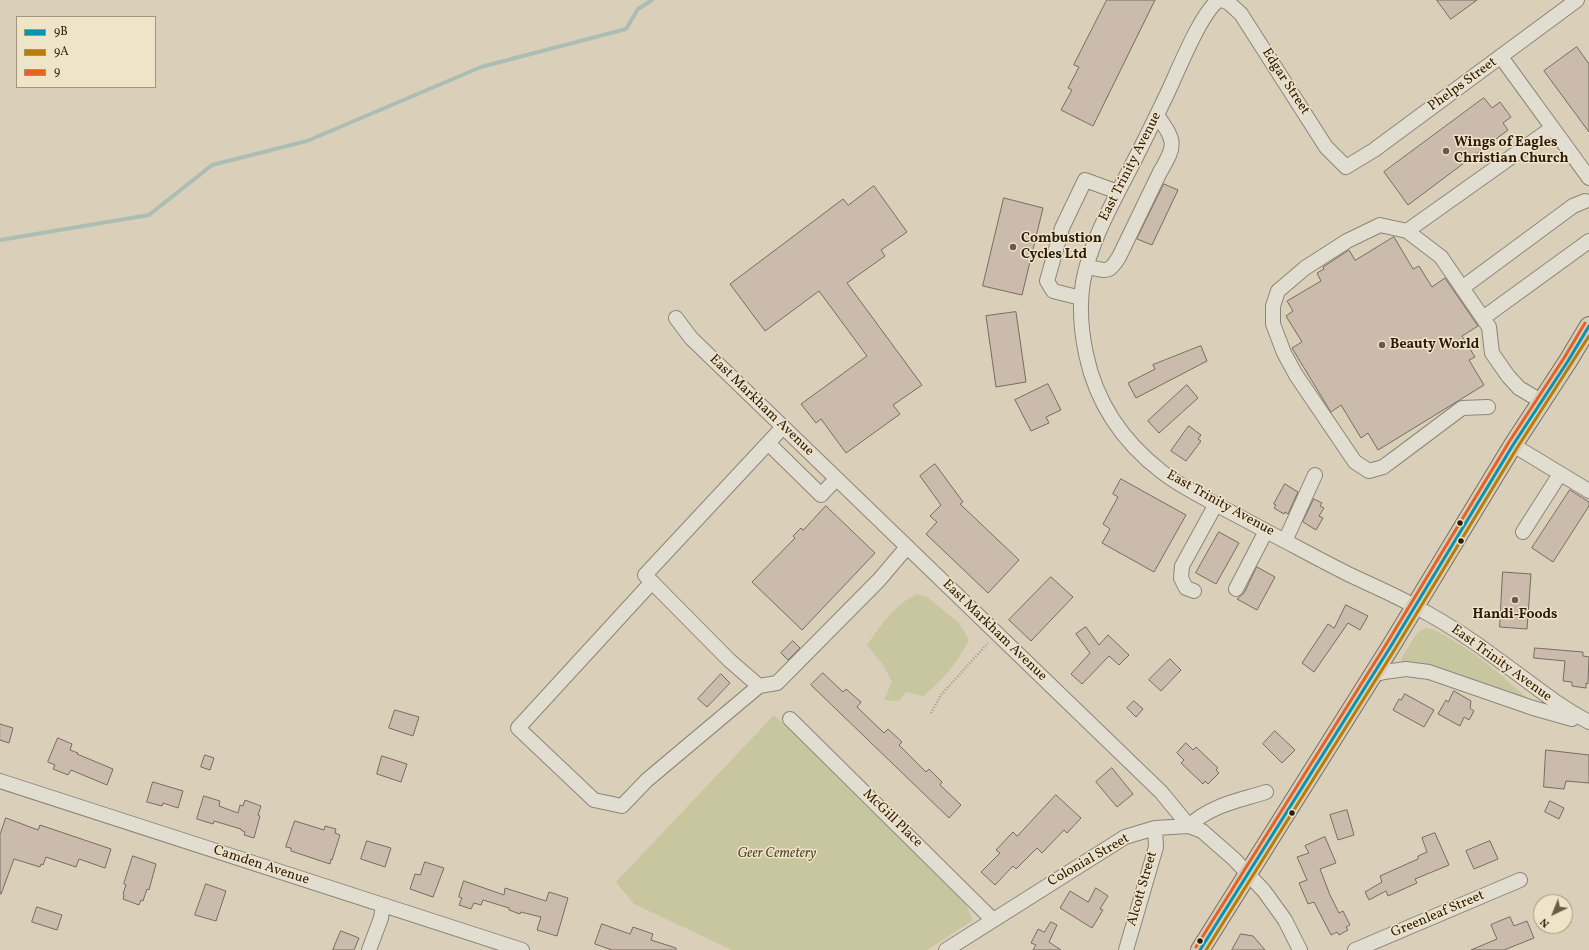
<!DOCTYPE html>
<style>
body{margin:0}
#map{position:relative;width:1589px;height:950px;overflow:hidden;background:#dad0b9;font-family:Vollkorn,serif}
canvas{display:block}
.legend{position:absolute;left:16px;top:16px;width:140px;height:72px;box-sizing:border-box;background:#f0e4c8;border:1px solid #a2947d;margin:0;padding:5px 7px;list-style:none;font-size:12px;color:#2c1c0d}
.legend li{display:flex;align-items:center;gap:8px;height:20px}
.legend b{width:20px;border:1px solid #a2947d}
.north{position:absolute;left:1533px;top:894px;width:40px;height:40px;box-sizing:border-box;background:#f0e4c8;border:1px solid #a2947d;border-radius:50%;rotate:223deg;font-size:11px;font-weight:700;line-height:16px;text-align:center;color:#2c1c0d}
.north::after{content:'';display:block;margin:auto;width:14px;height:18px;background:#695b49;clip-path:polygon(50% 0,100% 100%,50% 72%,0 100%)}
</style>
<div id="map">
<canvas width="1589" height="950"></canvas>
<ul class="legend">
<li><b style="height:5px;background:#0794b1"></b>9B</li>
<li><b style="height:5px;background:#ba7d04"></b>9A</li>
<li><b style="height:5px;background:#e86121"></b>9</li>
</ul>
<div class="north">N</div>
</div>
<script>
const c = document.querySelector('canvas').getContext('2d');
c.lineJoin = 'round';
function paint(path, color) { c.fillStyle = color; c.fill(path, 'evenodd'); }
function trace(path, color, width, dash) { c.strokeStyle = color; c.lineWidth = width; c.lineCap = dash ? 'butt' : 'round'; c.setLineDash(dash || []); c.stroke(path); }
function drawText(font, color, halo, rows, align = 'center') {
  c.font = font + ' Vollkorn,serif'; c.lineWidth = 3; c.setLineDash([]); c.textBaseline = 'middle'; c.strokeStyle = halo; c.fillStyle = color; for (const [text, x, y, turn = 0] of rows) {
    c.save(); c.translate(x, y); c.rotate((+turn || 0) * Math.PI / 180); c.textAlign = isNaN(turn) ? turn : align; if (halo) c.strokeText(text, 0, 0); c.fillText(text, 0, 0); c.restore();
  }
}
paint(new Path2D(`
 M917 594 927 597 959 623 969 640C959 660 942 682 923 696L906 692 899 701 884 700 892 682 883 665 867 645C881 625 894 605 917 594Z
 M1426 628C1435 629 1444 635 1451 639 1479 656 1503 676 1527 698V700L1402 663 1401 659 1417 633Z
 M774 715 966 905 973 920 927 950H732L634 904 616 882Z`), '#c7c69e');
trace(new Path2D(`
 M0 240 149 215 212 165 307 141 481 67 626 29 638 9 652 0`), '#acbeb3', 4);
const building = new Path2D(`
 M1107 0H1155L1093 126 1061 110 1072 90 1068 88 1079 67 1074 65Z
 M1437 0H1477L1451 19Z
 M1577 47 1589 64V132L1544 71Z
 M1484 98 1492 108 1500 102 1511 117 1503 123 1508 130 1408 205 1384 172Z
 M1164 184 1178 190 1152 245 1137 239Z
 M874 186 907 232 881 250 885 256 847 283 922 385 893 405 900 414 846 453 821 419 816 423 801 404 867 356 819 291 765 331 730 284 843 199 848 205Z
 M1004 198 1043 208 1022 295 983 286Z
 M1394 237 1413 269 1419 266 1432 287 1445 278 1478 326 1462 336 1475 357 1469 360 1484 385 1378 450 1368 433 1361 438 1341 405 1331 412 1329 409 1292 348 1302 342 1286 316 1293 311 1287 301 1321 281 1317 273 1324 269 1323 267 1349 250 1355 260Z
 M1016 312 1026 382 996 387 986 316Z
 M1201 346 1207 361 1136 398 1128 383 1155 369 1153 365Z
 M1048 384 1061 410 1046 417 1049 423 1031 431 1015 400Z
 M1187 385 1198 398 1159 433 1148 421Z
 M1189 426 1201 435 1198 439 1201 441 1186 461 1171 451Z
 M935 464 963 502 960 504 1019 560 988 593 926 534 937 522 930 516 941 505 920 476Z
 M1121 479 1186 515 1154 572 1102 543 1110 529 1103 524 1118 497 1113 494Z
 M1285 484 1298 492 1288 514 1285 512 1284 514 1274 508 1276 505 1274 504Z
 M1570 490 1589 502V506L1553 562 1532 548Z
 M1314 499 1322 503 1320 506 1324 508 1319 516 1323 518 1316 530 1303 522Z
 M826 506 875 553 802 630 752 582 795 538 793 536 801 528 803 530Z
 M1219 532 1239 543 1216 584 1196 573Z
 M1257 567 1275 577 1257 610 1237 599 1244 593Z
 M1503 572 1531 574 1527 629 1500 627Z
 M1051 577 1073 597 1031 641 1009 620Z
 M1346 605 1368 616 1360 630 1348 623 1314 672 1302 663 1328 624 1334 628Z
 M1086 627 1099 645 1108 635 1129 655 1119 665 1109 656 1082 684 1071 674 1090 653 1076 634Z
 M793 641 800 648 788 660 781 653Z
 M1535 648 1583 652V656L1589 657 1588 684 1586 683V688L1572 686V682L1563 681 1565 661 1534 658Z
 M1170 659 1181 670 1161 691 1149 680Z
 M823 673 843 692 846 689 861 702 857 707 884 733 888 729 902 742 899 745 926 772 929 769 942 782 940 785 961 805 949 818 811 685Z
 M721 674 730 683 707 707 698 699Z
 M1454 691 1471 701 1470 708 1474 711 1469 720 1464 717 1460 726 1438 714 1446 700 1448 702Z
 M1405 694 1434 710 1424 727 1393 710 1399 699 1401 700Z
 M1134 701 1143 709 1136 717 1127 708Z
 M395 710 419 717 413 736 389 728Z
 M0 724 13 728 9 743 0 740Z
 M1275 731 1295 750 1282 763 1263 744Z
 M58 738 72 744 70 750 78 753 77 754 113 769 107 785 71 770 68 775 53 769 55 765 48 762Z
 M1186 743 1193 750 1196 747 1218 768 1216 770 1219 773 1208 784 1205 781 1203 784 1181 763 1184 760 1177 753Z
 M1546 750 1589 755V783L1566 781 1564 789 1544 787Z
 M205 755 214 758 210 770 201 767Z
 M382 756 407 764 401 782 377 774Z
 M1112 768 1133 794 1117 807 1096 782Z
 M153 782 183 791 178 808 163 803 162 806 147 802Z
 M1056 795 1081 818 1067 833 1064 830 1042 853 1037 848 1016 869 1013 866 995 885 981 872 1000 853 996 850 1013 832 1017 836Z
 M204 796 220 801 219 806 238 813 240 805 243 806 245 800 261 806 258 815 260 816 254 838 244 835 245 832 241 830V829L214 821 213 824 197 819Z
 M1550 801 1564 808 1559 819 1545 812Z
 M1347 810 1354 835 1338 840 1330 815Z
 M6 818 38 830 40 825 111 849 105 868 79 859 76 867 46 857 43 865 41 864 40 867 14 859 1 894H0V835Z
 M295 821 324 830 325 826 336 829 335 833 340 835 332 860 331 859 330 864 291 851V848L286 847Z
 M1435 833 1449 865 1415 879 1417 883 1388 896 1386 891 1369 900 1365 892 1382 882 1380 876 1418 859V856L1427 852 1422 838Z
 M1325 837 1336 863 1320 869 1330 895 1339 913 1343 911 1350 925 1346 927 1348 930 1339 935 1337 932 1331 935 1314 902 1308 904 1299 883 1307 880 1297 857 1309 853 1305 846Z
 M367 841 391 848 385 867 361 859Z
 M1490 841 1498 859 1474 869 1466 851Z
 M133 856 156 864 149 890 147 889 143 901 141 900 139 905 123 899 124 895 123 894 126 885 124 884Z
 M425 862 444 868 433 897 410 889 415 874 420 875Z
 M464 881 504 895 505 888 546 901 549 892 568 898 557 936 537 930 541 917 521 912 520 914 509 910V908L483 900 481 905 474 903 471 909 459 905 462 898 459 897Z
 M206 884 226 891 216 921 195 915Z
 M1096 888 1108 896 1100 909 1103 910 1092 928 1060 908 1070 891 1088 902Z
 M37 907 62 915 57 930 32 922Z
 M1510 917 1514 926 1527 921 1534 938 1504 950H1471L1497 939 1491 925Z
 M1051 922 1057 925 1049 942 1061 950H1033L1036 945 1031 943 1038 929 1044 932Z
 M602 924 630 934 633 927 653 934 651 940 676 948V950H612L595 944Z
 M341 931 359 938 354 950H333Z
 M1241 934 1253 936 1265 950H1232Z`);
paint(building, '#cbbbad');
trace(building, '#756d60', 1);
const minor = new Path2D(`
 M1219 0C1201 12 1178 71 1167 94 1156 117 1145 140 1133 163 1114 201 1091 239 1083 282 1079 306 1081 330 1086 354 1096 402 1123 442 1162 472 1176 483 1191 491 1206 499 1226 510 1246 520 1266 531 1293 545 1320 560 1348 574 1371 585 1395 595 1418 608 1446 623 1474 641 1500 661 1531 683 1555 704 1589 722
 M1222 0 1229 3 1241 14 1326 147 1346 167 1374 150 1577 0
 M1501 57 1589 178
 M1407 231 1552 128
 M1087 267C1106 270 1108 275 1119 257L1160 172C1177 144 1175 141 1157 115
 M1462 288 1573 206 1585 201
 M1081 298 1053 291 1047 281 1062 228 1085 180 1118 192
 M676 318 691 338 1161 792 1189 826 1202 831 1234 859 1264 891 1285 920 1300 950
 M1483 318 1589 241
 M1488 407 1462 408 1398 456 1383 467 1369 471 1355 462 1296 375 1284 353 1273 324V306L1278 291 1305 268 1347 241 1380 225 1407 231 1441 257 1489 327 1492 353 1508 376 1519 388 1541 401
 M783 427 645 575 729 660 759 686 777 683 879 580 907 547
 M768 443 821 495 836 479
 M1513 445 1589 491
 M1523 532 1560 474
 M1285 541 1315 475
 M652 582 518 728 594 800 622 806 647 780 759 686
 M1236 589 1266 531
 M1194 591 1186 588 1181 578 1182 566 1216 504
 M1373 675 1384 672 1406 669 1429 672 1533 708 1572 719
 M790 719 992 919
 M0 781 522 950
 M369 950 381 918 383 905
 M946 950 1125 837 1155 828 1189 826C1211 805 1238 801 1266 792
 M1126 950 1156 847 1155 828
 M1355 950 1520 880`);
const major = new Path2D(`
 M1200 950 1391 646 1513 445 1568 361 1589 326`);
trace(minor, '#8d8577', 16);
trace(major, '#756d60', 20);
trace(new Path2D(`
 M931 713 941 695 988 643`), '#a09a90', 2.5, [1, 2]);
trace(minor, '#e2ddd1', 14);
trace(major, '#d6cdbc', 18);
trace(new Path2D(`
 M1200 950 1391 646 1513 445 1568 361 1589 326`), '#0794b1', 3);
trace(new Path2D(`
 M1206 950 1395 649 1517 448 1589 336`), '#ba7d04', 3);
trace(new Path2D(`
 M1196 947 1387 643 1509 442 1564 358 1585 323`), '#e86121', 3);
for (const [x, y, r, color] of [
 [1446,151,4,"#695b49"],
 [1013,247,4,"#695b49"],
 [1382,345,4,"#695b49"],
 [1460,523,3.5,"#2c1c0d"],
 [1461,541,3.5,"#2c1c0d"],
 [1515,600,4,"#695b49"],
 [1292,813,3.5,"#2c1c0d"],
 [1200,941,3.5,"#2c1c0d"]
]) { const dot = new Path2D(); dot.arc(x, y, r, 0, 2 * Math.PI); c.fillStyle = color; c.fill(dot); trace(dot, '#f0e4c8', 1.5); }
drawText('14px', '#2c1c0d', '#f0e4c8', [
 ["Edgar Street",1285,82,57],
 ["Phelps Street",1463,85,-36],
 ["East Trinity Avenue",1131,167,-63],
 ["East Markham Avenue",761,406,44],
 ["East Trinity Avenue",1220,504,29],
 ["East Markham Avenue",994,631,44],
 ["East Trinity Avenue",1501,664,36],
 ["McGill Place",892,819,44],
 ["Colonial Street",1089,861,-30],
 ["Camden Avenue",261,866,18],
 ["Alcott Street",1143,889,-74],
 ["Greenleaf Street",1438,915,-23]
]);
drawText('bold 14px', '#2c1c0d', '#f0e4c8', [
 ["Wings of Eagles",1454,143],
 ["Christian Church",1454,159],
 ["Combustion",1021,239],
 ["Cycles Ltd",1021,255],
 ["Beauty World",1390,345],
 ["Handi-Foods",1515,615,"center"]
], 'left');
drawText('italic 14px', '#564c32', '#f0e4c8', [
 ["Geer Cemetery",777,854]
]);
</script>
